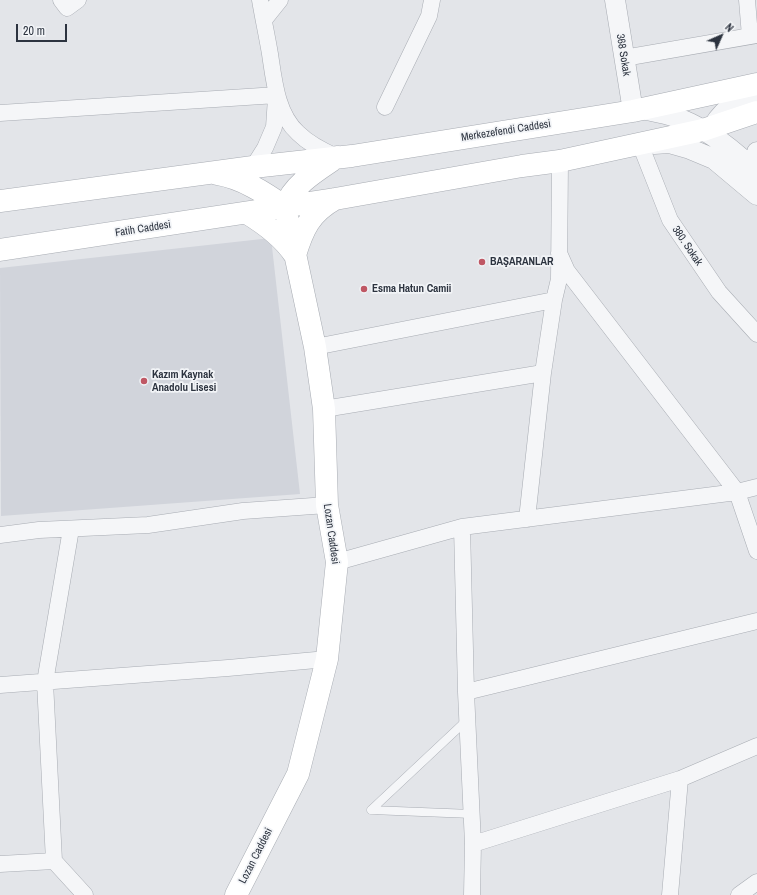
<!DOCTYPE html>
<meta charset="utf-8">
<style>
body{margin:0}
#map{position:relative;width:757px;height:895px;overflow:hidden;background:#e3e5e9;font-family:"Archivo Narrow",sans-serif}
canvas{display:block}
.north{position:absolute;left:701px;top:16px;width:40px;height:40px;-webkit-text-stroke:3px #f2f4f7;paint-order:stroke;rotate:45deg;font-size:11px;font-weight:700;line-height:16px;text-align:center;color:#2c333f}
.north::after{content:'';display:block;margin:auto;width:14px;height:18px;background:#2c333f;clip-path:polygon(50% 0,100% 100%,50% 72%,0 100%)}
.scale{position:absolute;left:16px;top:24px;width:51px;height:18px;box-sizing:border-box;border:2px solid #2c333f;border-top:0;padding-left:5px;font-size:12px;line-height:14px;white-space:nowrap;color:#2c333f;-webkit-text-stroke:3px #f2f4f7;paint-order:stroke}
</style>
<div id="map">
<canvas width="757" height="895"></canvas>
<div class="north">N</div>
<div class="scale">20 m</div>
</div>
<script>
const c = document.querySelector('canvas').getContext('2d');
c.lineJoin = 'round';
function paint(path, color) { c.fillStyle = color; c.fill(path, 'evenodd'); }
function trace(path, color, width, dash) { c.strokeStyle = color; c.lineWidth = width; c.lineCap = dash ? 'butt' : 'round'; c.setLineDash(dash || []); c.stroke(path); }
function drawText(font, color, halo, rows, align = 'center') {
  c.font = font + ' "Archivo Narrow",sans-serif'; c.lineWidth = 3.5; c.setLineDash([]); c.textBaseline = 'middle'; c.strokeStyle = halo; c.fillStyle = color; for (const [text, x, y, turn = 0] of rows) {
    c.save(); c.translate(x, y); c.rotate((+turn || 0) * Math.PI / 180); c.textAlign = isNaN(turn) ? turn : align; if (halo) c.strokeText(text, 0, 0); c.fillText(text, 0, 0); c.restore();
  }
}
paint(new Path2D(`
 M271 238 300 494 1 516 0 268Z`), '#d1d4db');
const service = new Path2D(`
 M371 810 467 720
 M371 810 472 814`);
const minor = new Path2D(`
 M61 0 67 8 78 0
 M260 0C263 18 267 36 270 54 274 81 277 114 298 133 309 144 323 151 337 157
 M747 0 750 36
 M264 20 280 0
 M624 58 757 35
 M385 107 429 16 432 0
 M0 113 277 95
 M640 144 670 220 719 292 757 334
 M253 167 265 148 274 127 276 98
 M559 253 567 271 737 492 757 551
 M315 347 554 300
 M324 409 543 373
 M527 519 543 373 554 300 559 279 560 161
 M462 527 466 692 473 844 472 895
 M71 529 45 682 54 861 85 895
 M0 535 39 530 148 525 243 511 327 505
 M337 562 462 527 737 492 757 487
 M0 685 228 668 327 659
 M466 692 757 621
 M473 844 680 779 757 746
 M0 864 54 861
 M670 895 680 779
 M739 895 757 882`);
const tertiary = new Path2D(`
 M615 0 633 111
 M641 109C652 111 662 113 672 116 704 126 733 149 757 173
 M711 132C717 113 740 98 757 90
 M654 144 669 143 690 149 714 159 757 195
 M757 152V153`);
const secondary = new Path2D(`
 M217 174C242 178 265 193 285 207
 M0 201 253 167 352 156 633 111 757 84
 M247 213C265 224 282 236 294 254
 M0 250 335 199 522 166 560 161 703 130 757 112
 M295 255C303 229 310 213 335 199
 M236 895 298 774 327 659 337 562 327 505 324 409 315 347 285 207C293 184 318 170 337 157`);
trace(service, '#a8acb3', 9);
trace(minor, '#a8acb3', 17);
trace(tertiary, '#a8acb3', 21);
trace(secondary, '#a8acb3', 23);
trace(service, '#f5f6f8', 8);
trace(minor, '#f5f6f8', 16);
trace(tertiary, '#f5f6f8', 20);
trace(secondary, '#fff', 22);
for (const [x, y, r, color] of [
 [482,262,4,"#bf5764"],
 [364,289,4,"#bf5764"],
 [144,381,4,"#bf5764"]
]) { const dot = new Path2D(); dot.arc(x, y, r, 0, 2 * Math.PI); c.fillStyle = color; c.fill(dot); trace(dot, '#f2f4f7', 1.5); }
drawText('11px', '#2c333f', '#f2f4f7', [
 ["368 Sokak",623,55,81],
 ["Merkezefendi Caddesi",506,131,-9],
 ["Fatih Caddesi",143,229,-9],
 ["380. Sokak",687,246,56],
 ["Lozan Caddesi",331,534,82],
 ["Lozan Caddesi",256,856,-63]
]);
drawText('bold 11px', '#2c333f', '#f2f4f7', [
 ["BAŞARANLAR",490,262],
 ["Esma Hatun Camii",372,289],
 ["Kazım Kaynak",152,375],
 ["Anadolu Lisesi",152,388]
], 'left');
</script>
